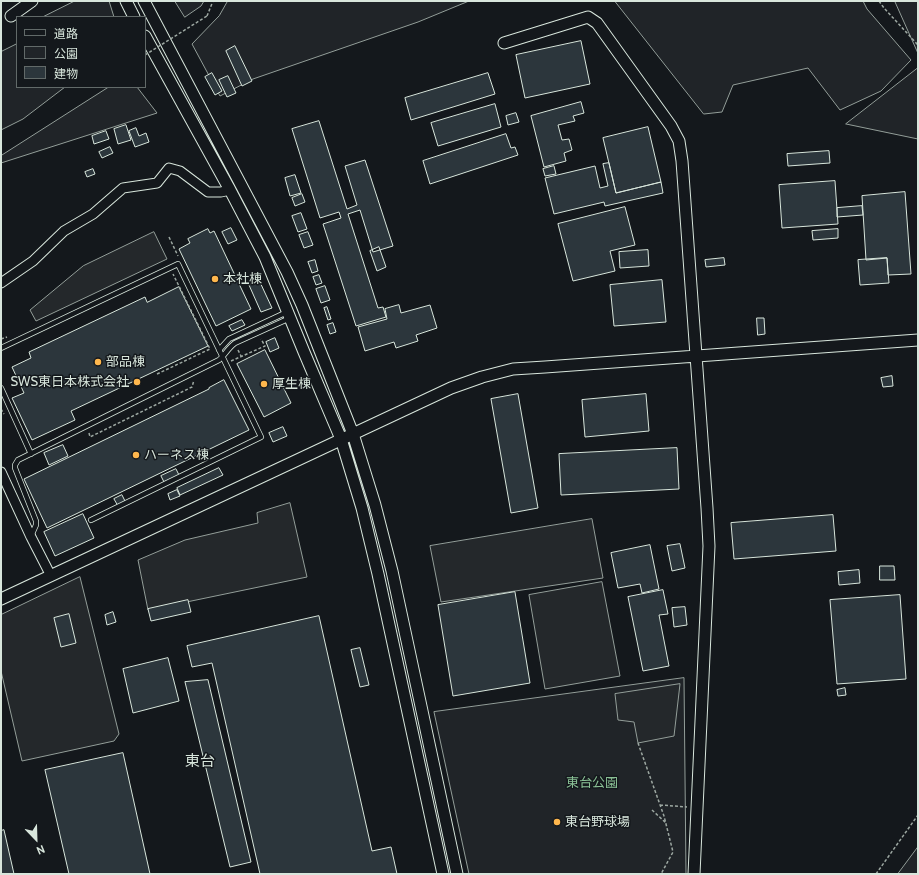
<!DOCTYPE html>
<meta charset="utf-8">
<style>
body{margin:0}
#map{position:relative;width:919px;height:875px;overflow:hidden;background:#14181c;font-family:Cabin,"Noto Sans JP",sans-serif}
canvas{display:block}
.frame{position:absolute;inset:0;border:2px solid #d8e6dc;pointer-events:none}
.legend{position:absolute;left:16px;top:16px;width:130px;height:72px;box-sizing:border-box;background:#14181c;border:1px solid #626a69;margin:0;padding:5px 7px;list-style:none;font-size:12px;color:#d8e6dc}
.legend li{display:flex;align-items:center;gap:8px;height:20px}
.legend b{width:20px;border:1px solid #626a69}
.north{position:absolute;left:16px;top:819px;width:40px;height:40px;-webkit-text-stroke:3px #14181c;paint-order:stroke;rotate:157deg;font-size:11px;font-weight:700;line-height:16px;text-align:center;color:#d8e6dc}
.north::after{content:'';display:block;margin:auto;width:14px;height:18px;background:#d8e6dc;clip-path:polygon(50% 0,100% 100%,50% 72%,0 100%)}
</style>
<div id="map">
<canvas width="919" height="875"></canvas>
<div class="frame"></div>
<ul class="legend">
<li><b style="height:5px;background:#14181c"></b>道路</li>
<li><b style="height:11px;background:#202428"></b>公園</li>
<li><b style="height:11px;background:#2c363c"></b>建物</li>
</ul>
<div class="north">N</div>
</div>
<script>
const c = document.querySelector('canvas').getContext('2d');
c.lineJoin = 'round';
function paint(path, color) { c.fillStyle = color; c.fill(path, 'evenodd'); }
function trace(path, color, width, dash) { c.strokeStyle = color; c.lineWidth = width; c.lineCap = dash ? 'butt' : 'round'; c.setLineDash(dash || []); c.stroke(path); }
function drawText(font, color, halo, rows, align = 'center') {
  c.font = font + ' Cabin,"Noto Sans JP",sans-serif'; c.lineWidth = 3; c.setLineDash([]); c.textBaseline = 'middle'; c.strokeStyle = halo; c.fillStyle = color; for (const [text, x, y, turn = 0] of rows) {
    c.save(); c.translate(x, y); c.rotate((+turn || 0) * Math.PI / 180); c.textAlign = isNaN(turn) ? turn : align; if (halo) c.strokeText(text, 0, 0); c.fillText(text, 0, 0); c.restore();
  }
}
const green = new Path2D(`
 M75 1H109L114 17H43Z
 M175 1H204L201 6 185 17Z
 M228 1H469L418 22 253 79 220 96 192 44 219 16Z
 M615 1H863L867 9 911 60 881 91 840 110 808 68 733 85 722 112 704 114Z
 M895 1H918V53Z
 M17 44V87H65L23 119 1 130V52Z
 M918 68V139L846 124Z
 M109 87H137L157 113 1 163V156Z
 M684 678 686 874H469L434 712Z
 M918 847V874H898Z`);
paint(green, '#202428');
trace(green, '#939e99', 1);
const parking = new Path2D(`
 M154 232 167 259 36 321 30 310 83 266Z
 M290 503 307 577 148 610 138 560 185 540 258 523 257 513Z
 M592 519 603 578 441 602 430 546Z
 M80 577 119 734 114 741 22 761 1 671V615Z
 M602 582 620 676 545 689 529 595Z
 M680 684 674 736 638 743 634 722 618 720 615 694Z`);
paint(parking, '#24282b');
trace(parking, '#939e99', 1);
const building = new Path2D(`
 M581 41 590 84 525 98 516 55Z
 M235 46 252 81 242 86 226 51Z
 M212 73 222 91 215 95 205 77Z
 M488 73 495 94 411 120 405 98Z
 M228 76 236 93 227 97 219 80Z
 M581 102 584 113 573 116 575 121 558 125 562 140 569 139 572 150 564 153 566 161 544 167 531 116Z
 M495 104 501 127 438 146 431 123Z
 M516 113 519 122 508 125 506 116Z
 M319 121 347 209 357 205 345 166 365 160 393 246 373 252 360 210 348 214 378 308 383 307 386 317 356 326 323 224 341 218 339 212 320 218 292 129Z
 M126 125 131 140 118 144 114 129Z
 M648 127 661 182 616 193 603 138Z
 M136 128 139 136 146 133 149 142 135 147 129 131Z
 M106 131 109 139 94 144 92 136Z
 M506 134 511 148 515 147 518 155 430 184 423 161Z
 M110 147 113 153 102 158 99 152Z
 M829 151 830 163 788 166 787 154Z
 M609 163 616 193 661 182 663 193 605 206 604 202 554 214 545 178 595 166 600 188 608 186 603 164Z
 M554 166 556 174 545 176 543 169Z
 M93 169 95 174 87 177 85 172Z
 M295 175 301 193 290 196 285 178Z
 M835 181 838 224 782 228 779 185Z
 M905 192 911 274 888 275 887 258 866 260 862 196Z
 M302 194 305 202 295 206 292 198Z
 M862 206 863 215 837 217V208Z
 M625 207 635 245 610 251 615 271 573 281 558 224Z
 M301 213 307 229 298 232 292 216Z
 M231 228 237 240 228 244 222 232Z
 M208 229 210 233 214 231 251 309 216 326 179 249 190 243 188 239Z
 M838 229V238L813 240 812 231Z
 M308 232 313 245 304 248 299 235Z
 M379 247 386 267 377 271 370 251Z
 M648 250 649 266 620 268 619 252Z
 M724 258 725 265 706 267 705 260Z
 M887 258 889 283 860 285 858 260Z
 M315 260 318 271 312 273 308 262Z
 M319 275 322 283 316 285 313 277Z
 M259 280 272 308 261 312 249 285Z
 M662 280 666 322 614 326 610 285Z
 M325 286 330 300 321 303 316 289Z
 M179 287 208 346 71 411 75 420 32 440 12 398 24 393 12 367 31 358 29 352 145 297 147 302Z
 M399 305 401 313 430 305 437 328 416 335 418 341 396 348 394 342 365 351 358 327 387 319 385 309Z
 M327 307 331 319 328 320 324 308Z
 M757 318H764L765 334 758 335Z
 M242 320 245 325 232 331 229 326Z
 M333 323 336 332 330 334 327 325Z
 M275 338 279 348 270 352 266 342Z
 M265 350 291 403 264 417 237 364Z
 M892 376 893 386 883 387 881 378Z
 M224 380 249 430 47 528 24 479 209 389V388Z
 M518 394 538 508 511 513 491 399Z
 M646 394 649 431 585 437 582 400Z
 M283 427 287 436 273 442 269 433Z
 M63 445 68 456 49 465 44 453Z
 M677 448 679 489 561 495 559 454Z
 M219 468 223 475 180 495 177 488Z
 M176 469 179 475 164 482 161 476Z
 M177 490 180 496 170 500 168 494Z
 M122 495 126 503 118 506 114 499Z
 M83 514 94 538 55 556 44 532Z
 M833 515 836 551 734 559 731 523Z
 M680 544 685 568 672 571 667 546Z
 M650 545 659 589 642 593 640 584 618 588 611 553Z
 M880 566H894L895 580H880Z
 M859 570 860 583 839 585 838 572Z
 M663 590 668 614 659 615 669 666 643 671 628 597Z
 M515 592 530 683 453 696 438 605Z
 M900 595 906 679 837 684 830 600Z
 M188 600 191 612 151 621 148 609Z
 M685 607 687 625 674 627 672 608Z
 M113 612 116 622 107 625 105 615Z
 M69 614 76 643 61 647 54 618Z
 M319 616 372 851 391 847 397 874H260L212 663 192 667 187 646Z
 M360 648 369 685 360 687 351 650Z
 M168 658 179 701 133 713 123 669Z
 M208 680 251 862 230 867 185 682Z
 M845 688 846 695 838 696 837 690Z
 M123 753 150 874H69L45 770Z
 M4 830 14 874H1V831Z`);
paint(building, '#2c363c');
trace(building, '#d8e6dc', 1);
const service = new Path2D(`
 M1 348 178 264 261 437 91 520
 M219 350 229 339 287 312
 M1 388 31 454
 M31 536 36 525V521L15 468V465L18 460 219 360C225 355 228 348 235 343L290 318`);
const minor = new Path2D(`
 M1 283 33 261 64 231 93 214 123 188 157 183 169 168 180 171 208 192H221L230 190
 M1 472 31 537 51 576`);
const tertiary = new Path2D(`
 M126 1 134 17
 M144 1 287 272 302 305 353 434 375 505 392 571 457 874
 M11 16 32 1
 M145 36 230 190 265 257 304 352 341 439 362 508 378 574 443 874
 M504 43 588 17 597 23 671 126 679 141 682 161 707 508 709 546 694 874
 M1 599 451 388 482 377 513 369 545 367 918 340`);
trace(service, '#d8e6dc', 6);
trace(minor, '#d8e6dc', 11);
trace(tertiary, '#d8e6dc', 13);
trace(new Path2D(`
 M879 1 884 8 918 45
 M207 16 213 1
 M169 237 178 256
 M1 339 7 337
 M238 350 241 356
 M231 361 265 346 261 339
 M157 374 210 349 173 274
 M1 409 4 414
 M89 433 90 437 192 387 194 380
 M638 743 664 816 673 852 661 874
 M660 805 687 807
 M652 810 666 823
 M876 874 918 815`), '#9da8a2', 1.5, [3, 2]);
trace(service, '#14181c', 4.5);
trace(minor, '#14181c', 9);
trace(tertiary, '#14181c', 11);
trace(new Path2D(`
 M145 55 207 16`), '#9da8a2', 1.5, [3, 2]);
for (const [x, y, r, color] of [
 [215,279,4,"#ffb74d"],
 [98,362,4,"#ffb74d"],
 [137,382,4,"#ffb74d"],
 [264,384,4,"#ffb74d"],
 [136,455,4,"#ffb74d"],
 [557,822,4,"#ffb74d"]
]) { const dot = new Path2D(); dot.arc(x, y, r, 0, 2 * Math.PI); c.fillStyle = color; c.fill(dot); trace(dot, '#14181c', 1.5); }
drawText('13px', '#d8e6dc', '#14181c', [
 ["本社棟",223,279],
 ["部品棟",106,362],
 ["SWS東日本株式会社",129,382,"right"],
 ["厚生棟",272,384],
 ["ハーネス棟",144,455],
 ["東台野球場",565,822]
], 'left');
drawText('13px', '#8ac095', '#14181c', [
 ["東台公園",592,783]
]);
drawText('15px', '#d8e6dc', '#14181c', [
 ["東台",200,762]
]);
</script>
